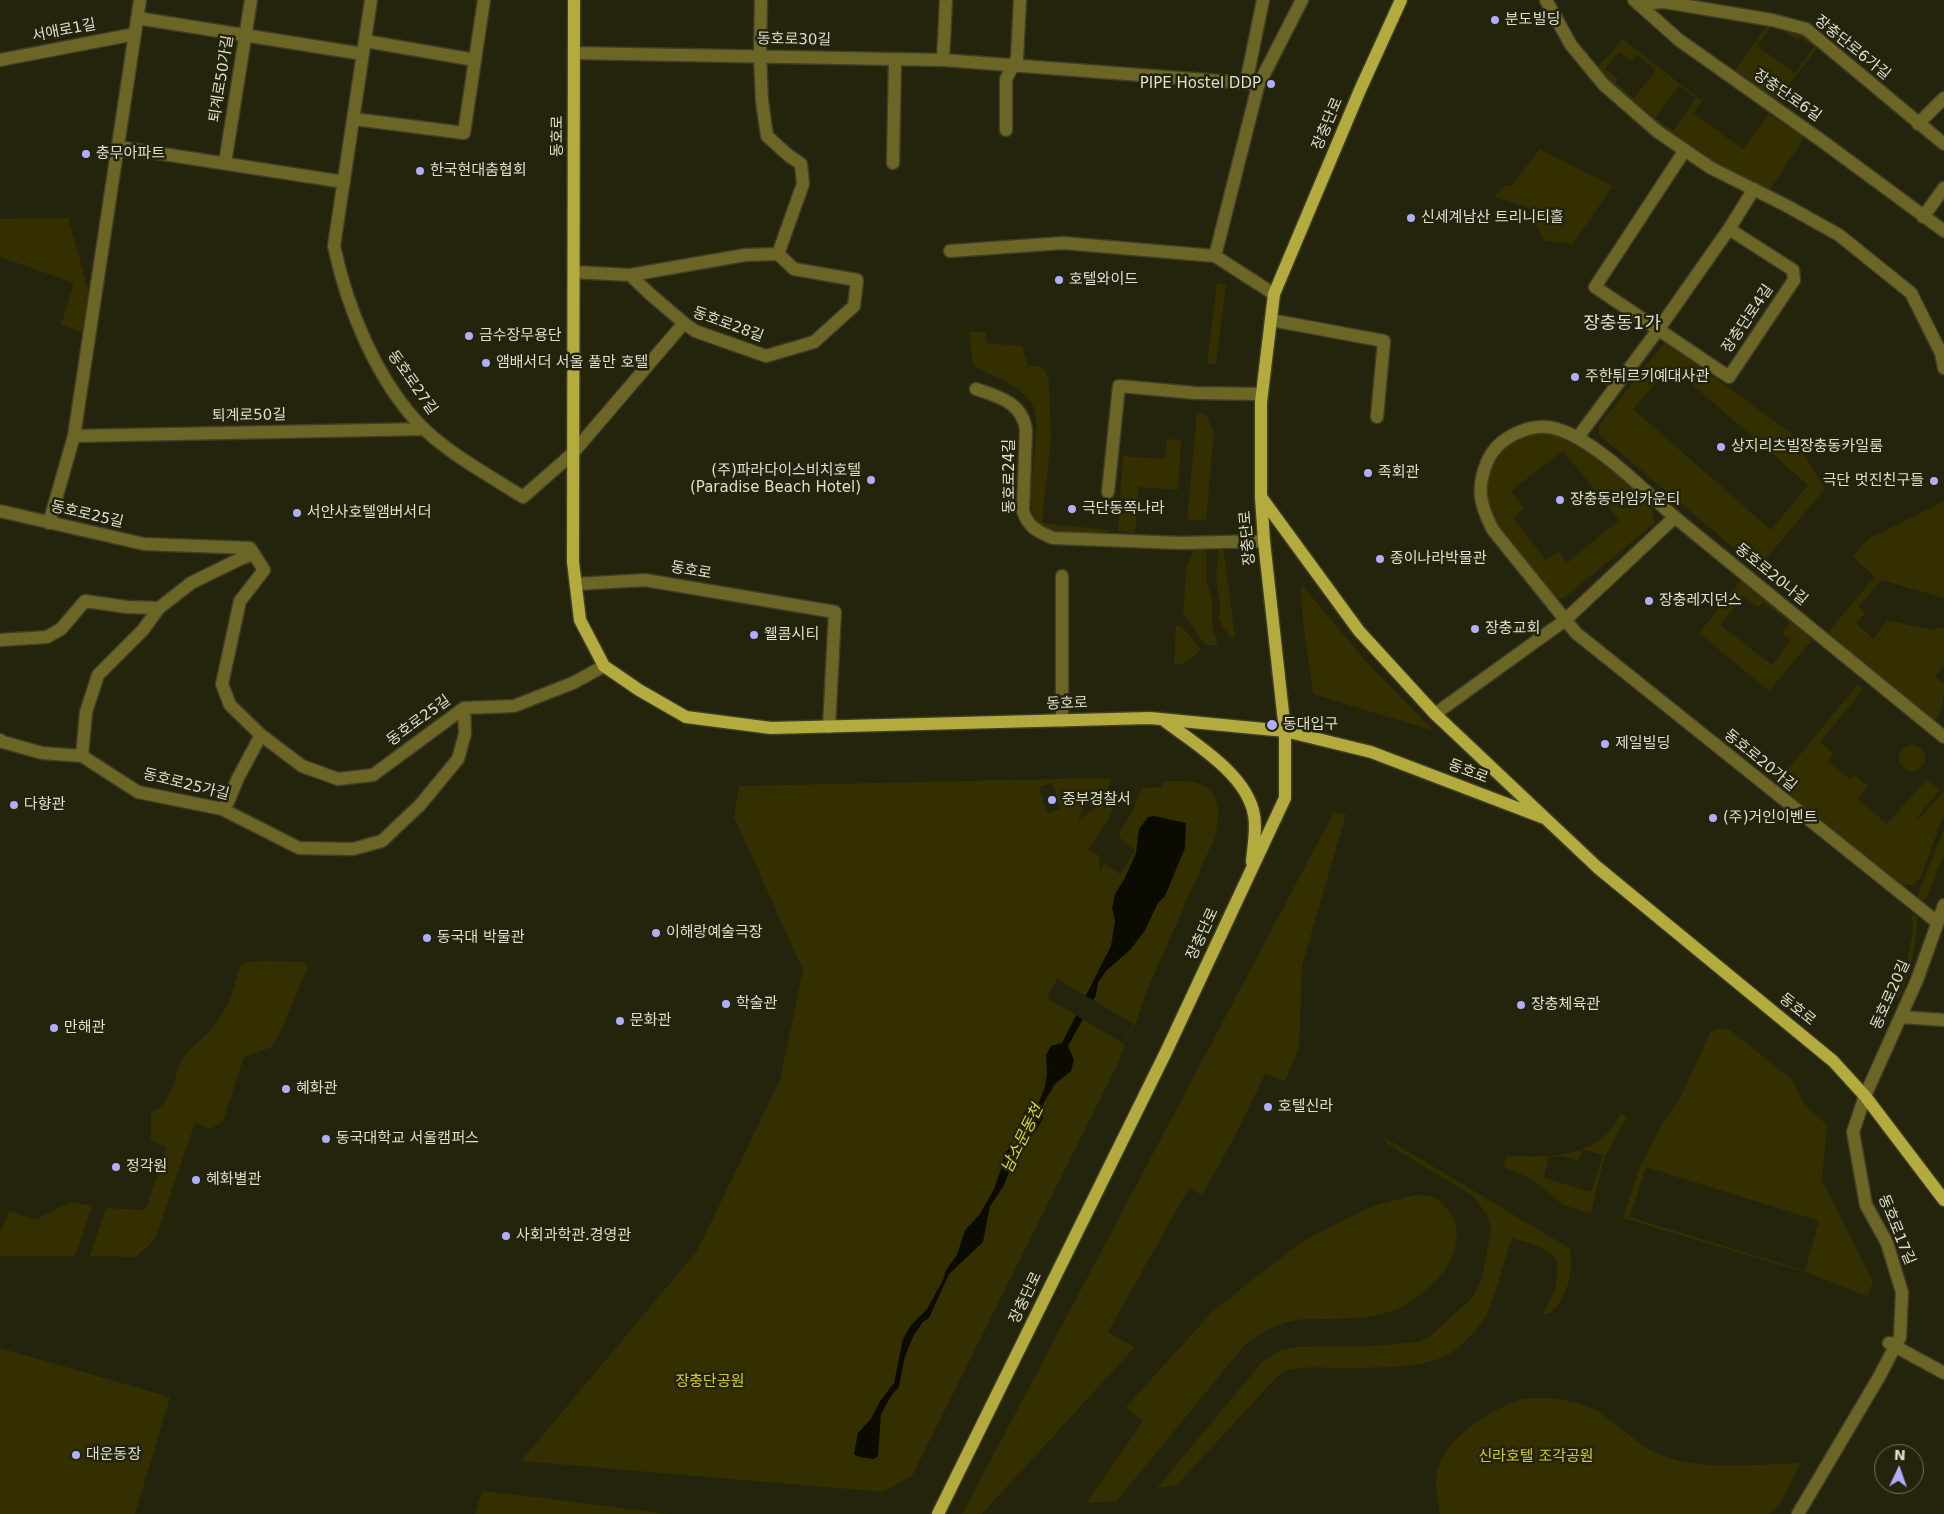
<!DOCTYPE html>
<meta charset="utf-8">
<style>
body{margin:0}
#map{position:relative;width:1944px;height:1514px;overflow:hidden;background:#24230c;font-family:"DejaVu Sans",sans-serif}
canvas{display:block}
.north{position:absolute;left:1874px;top:1444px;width:50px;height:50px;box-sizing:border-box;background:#24230c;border:1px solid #6f6e5a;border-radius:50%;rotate:3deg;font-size:14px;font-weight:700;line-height:20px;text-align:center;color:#dfded0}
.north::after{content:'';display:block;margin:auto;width:18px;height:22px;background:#b0aefa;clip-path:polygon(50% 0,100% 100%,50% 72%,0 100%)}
</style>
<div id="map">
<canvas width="1944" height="1514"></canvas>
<div class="north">N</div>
</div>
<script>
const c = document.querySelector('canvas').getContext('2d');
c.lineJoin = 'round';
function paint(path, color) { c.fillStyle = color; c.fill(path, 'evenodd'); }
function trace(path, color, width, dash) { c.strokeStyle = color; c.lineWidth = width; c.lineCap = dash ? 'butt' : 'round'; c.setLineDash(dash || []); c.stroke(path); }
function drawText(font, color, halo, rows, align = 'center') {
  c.font = font + ' "DejaVu Sans","Noto Sans KR",sans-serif'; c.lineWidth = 5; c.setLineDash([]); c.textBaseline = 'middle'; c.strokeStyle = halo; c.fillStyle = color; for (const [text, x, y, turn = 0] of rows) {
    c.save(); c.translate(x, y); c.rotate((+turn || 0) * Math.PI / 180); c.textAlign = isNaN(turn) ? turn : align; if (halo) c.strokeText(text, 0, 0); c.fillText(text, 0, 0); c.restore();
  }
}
paint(new Path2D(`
 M1769 23 1802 31 1819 46 1775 102 1734 72ZM1771 26 1777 30 1780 28 1798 41 1800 37 1814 47 1795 73 1757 46Z
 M1623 39 1702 101 1693 113 1743 149 1769 114 1804 138 1769 191 1706 162 1627 101 1597 68ZM1619 52 1631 61 1637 55 1656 70 1634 98 1616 83 1618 79 1605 69ZM1679 86 1696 98 1673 131 1655 118Z
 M1540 149 1613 186 1573 244 1544 241 1528 207 1494 197 1505 186 1512 185Z
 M68 218 89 292 87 334 61 325 74 283 0 257V219Z
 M1217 283 1226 284 1216 364 1207 363Z
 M969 331 986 333V343L1022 346 1028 365 1037 366 1045 370 1049 381 1051 439 1042 523 1109 530 1108 536C1094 535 1064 537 1051 533 1010 522 1047 435 1033 406 1024 387 991 375 973 366Z
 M1665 342 1790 432 1825 489 1758 568 1599 435V425ZM1671 366 1808 485 1771 530 1633 409Z
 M1197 413 1206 414 1214 434 1206 521 1187 519Z
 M1547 427 1605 458 1651 506 1655 523 1564 598 1547 599 1493 530 1482 474 1502 442ZM1563 451 1619 520 1567 563 1558 551 1546 560 1513 518 1524 509 1511 491Z
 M1167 439 1181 440 1178 490 1139 487 1135 533 1118 531 1123 456 1165 459Z
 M1944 501V598L1881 580 1859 606 1865 614 1856 623 1873 639 1887 620 1931 630 1944 627V666L1935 677 1942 682 1944 681C1944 694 1944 714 1934 720L1827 633 1875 577 1853 557 1868 539Z
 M1207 548 1206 579 1212 600V626L1218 645H1205L1183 613 1187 565 1195 549Z
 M1219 548 1223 549 1224 553 1235 637H1231L1223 628 1219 618 1220 605 1216 578Z
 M1741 580 1813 639 1769 691 1699 633ZM1743 596 1758 607 1763 602 1790 623 1782 633 1791 640 1772 665 1720 625Z
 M1301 584 1370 666 1434 731 1313 694 1302 613Z
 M1176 625 1183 628 1201 649C1192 658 1188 665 1174 664Z
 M1858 684 1863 690 1820 742 1834 754 1828 761 1850 779 1855 775 1868 786 1858 799 1887 824 1927 779 1940 790 1916 819 1918 820 1944 791V814L1921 877 1913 885H1903L1896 883 1787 793 1782 799 1771 790Z
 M1899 758a13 13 0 1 1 26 0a13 13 0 1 1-26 0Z
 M1097 778C1118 779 1138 780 1159 781 1170 781 1182 780 1193 782 1223 789 1221 816 1214 839L1148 988 1135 1025 1124 1043 1119 1061 912 1476 883 1492 521 1461 697 1251 780 1080 803 970 734 817 739 786ZM1112 779 1163 781 1162 787 1142 788 1132 812 1120 832V838L1135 850 1120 874 1104 863 1100 874 1099 856 1093 851 1088 850C1098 834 1114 816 1115 796L1113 795 1110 797 1078 821 1083 808 1107 790ZM1053 783 1060 809 1047 813 1039 787ZM1057 979 1134 1024 1123 1043 1047 998Z
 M1334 812 1346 814 1302 966 1299 1047 1285 1081 1265 1074 1234 1138 1202 1195 1189 1188 1108 1332 1135 1347 982 1514H962Z
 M1944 830V855L1927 897 1923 900 1918 898V892Z
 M1913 914 1918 918C1915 946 1911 972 1899 998L1893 995 1908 967C1905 951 1918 931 1911 917Z
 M268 961 304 962 308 967 281 1030 272 1047 244 1057 223 1121 211 1129 195 1123 155 1239 136 1257 90 1256 106 1208 144 1210 147 1206 166 1147 151 1140V1112C175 1104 172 1075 184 1057 192 1045 205 1038 214 1026 228 1008 234 988 240 966L245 962Z
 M1722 1028 1730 1030 1793 1080 1803 1103 1827 1125 1822 1180 1873 1282 1867 1296 1814 1275 1623 1218 1639 1169 1659 1129 1680 1098 1710 1033 1717 1029ZM1646 1167 1819 1221 1805 1271 1630 1217Z
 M1621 1114 1627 1117 1604 1158 1591 1214 1563 1205 1531 1179 1504 1167 1507 1156C1541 1157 1585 1159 1610 1130 1614 1126 1618 1119 1621 1114ZM1582 1149 1603 1155 1591 1192 1544 1178 1549 1157 1562 1156 1578 1161Z
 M1382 1136 1569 1248C1575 1270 1567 1300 1549 1314H1542C1553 1300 1567 1265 1549 1252 1539 1245 1523 1242 1512 1238 1504 1260 1499 1284 1490 1307 1483 1324 1460 1352 1441 1358 1409 1370 1366 1367 1332 1368 1318 1368 1300 1366 1286 1371 1282 1372 1278 1377 1274 1380L1177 1485 1157 1488 1263 1361 1279 1351 1295 1347 1371 1346 1417 1342 1429 1337 1472 1298 1482 1278 1491 1230 1488 1216 1473 1196 1402 1153 1387 1143Z
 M1415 1195C1433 1195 1442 1199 1452 1216 1460 1231 1457 1247 1449 1263 1443 1274 1434 1283 1424 1291 1394 1318 1366 1318 1328 1319 1318 1319 1307 1318 1297 1320 1276 1324 1259 1333 1243 1347L1116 1502H1087L1143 1421 1126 1407 1213 1311 1292 1249 1316 1234 1360 1212 1377 1205Z
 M70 1202 92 1206 75 1256H0V1232L9 1211 35 1220Z
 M0 1348 170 1397 135 1514H0Z
 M1550 1398C1567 1400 1582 1403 1597 1411 1616 1422 1631 1439 1650 1450 1693 1473 1752 1464 1800 1463 1792 1481 1785 1500 1770 1514H1440C1438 1501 1434 1485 1437 1472 1443 1439 1493 1407 1523 1399 1531 1397 1541 1398 1550 1398Z
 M482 1491C545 1497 608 1507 671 1514H475Z`), '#332f00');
paint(new Path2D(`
 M1154 816 1186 823 1185 848 1165 896 1158 903 1144 932 1130 950 1107 970 1098 982 1096 995 1068 1046 1074 1060 1071 1071 1055 1084 1043 1104V1118L1036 1131 1025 1141 1019 1159 1010 1170 1003 1187 990 1206 983 1242 949 1274 929 1318 923 1322 914 1335 905 1356 899 1387 891 1396 881 1414 878 1456 874 1459 859 1457 854 1454 858 1433 871 1419 880 1401 894 1383 903 1339 911 1325 927 1309 943 1280 946 1270 957 1255 965 1230 980 1214 994 1189 1002 1166 1004 1153 1017 1143 1023 1115 1026 1110 1039 1102 1045 1087 1047 1072 1046 1055 1051 1046 1062 1043 1111 946 1115 921 1112 908 1115 894 1125 878 1136 853 1139 829 1148 817Z`), '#0c0b01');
paint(new Path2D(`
 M1084 995 1095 1001 1084 1020 1074 1014Z`), '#24230c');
const minor = new Path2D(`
 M371 0 334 246C347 308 377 382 423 428 451 455 490 476 523 497L572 454 684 323
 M761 0 760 56 762 101 767 136 788 155 801 164 803 184 778 254
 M1546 0 1571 45 1604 85 1658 132 1711 168 1787 206 1839 235 1911 293 1941 353 1944 368
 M1634 0 1679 40 1822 141 1944 231
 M1638 4 1664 2 1772 20 1806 29 1944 144
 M137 18 363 54
 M365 41 475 60
 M574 53 943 60 1246 83 1258 86 1302 0
 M0 60 135 34
 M943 60 946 0
 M1246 83 1263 0
 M354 119 464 133 484 0
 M1918 124 1944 98
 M1006 130V79L1017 58 1020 0
 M118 147 344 182
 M1685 150 1595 287 1729 377 1794 280 1793 270 1729 229
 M225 163 251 0
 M893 163 895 59
 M1923 217 1944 188
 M950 251 1063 243 1215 256 1274 294
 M1215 256 1258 86
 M574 272 630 275 745 255 778 254
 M630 275 650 294 684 323 695 331 766 356 814 342 854 306 857 280 794 269 778 254
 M1271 320 1384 341 1377 417
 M976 389C999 397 1022 402 1026 430L1023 511C1028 527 1038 532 1053 538L1181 543 1264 541
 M74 436 424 429
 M1578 437 1658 330 1729 229 1754 189
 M1108 492 1119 386 1195 393 1261 394
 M0 511 144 544 250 548 264 570 240 601 222 684 230 705 261 735 302 766 338 779 373 775 464 708 514 706 573 683 604 666
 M49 523 74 436 140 0
 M576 584 645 580 835 612 829 727
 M0 640 47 637 61 629 85 601 127 607 159 608
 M1435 714 1564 621 1675 517
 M1062 721V576
 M0 740 3 742 42 753 82 756 138 792 222 809 299 848 353 849 382 841 420 805 458 759 465 734 464 708
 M82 756 86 712 98 675 143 630 159 608 191 583 240 559 254 554
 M222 809 228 802 238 778 261 735
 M1937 922 1576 633 1493 530C1480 505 1476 489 1487 462 1498 436 1534 420 1560 430 1599 443 1645 492 1677 519 1766 592 1855 664 1944 737
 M1901 1017 1944 1020
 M1889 1343 1944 1373
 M1798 1514 1879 1377 1900 1337 1902 1292 1887 1243 1866 1205 1853 1132 1865 1096 1917 980 1944 905`);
const primary = new Path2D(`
 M574 0 573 562 580 620 604 666 639 690 686 717 771 728 1150 718 1285 731 1371 752 1544 818
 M1261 497 1359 631 1435 714 1597 867 1833 1061 1865 1096 1944 1200
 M1162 719C1194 743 1247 774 1254 815 1257 829 1253 847 1252 862
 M938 1514 1166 1052 1285 798V731L1264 541 1261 497V402L1274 294 1360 90 1401 0`);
trace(minor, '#3e3d27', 15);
trace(primary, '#3e3d27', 15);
trace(minor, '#6c6626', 12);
trace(primary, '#b3ab3d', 12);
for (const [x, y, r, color] of [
 [1495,20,5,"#b0aefa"],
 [1271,84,5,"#b0aefa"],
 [86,154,5,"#b0aefa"],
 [420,171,5,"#b0aefa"],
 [1411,218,5,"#b0aefa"],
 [1059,280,5,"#b0aefa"],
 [469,336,5,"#b0aefa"],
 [486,363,5,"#b0aefa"],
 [1575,377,5,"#b0aefa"],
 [1721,447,5,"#b0aefa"],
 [1368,473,5,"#b0aefa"],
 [871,480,5,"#b0aefa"],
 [1934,481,5,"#b0aefa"],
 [1560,500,5,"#b0aefa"],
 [1072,509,5,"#b0aefa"],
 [297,513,5,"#b0aefa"],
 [1380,559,5,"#b0aefa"],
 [1649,601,5,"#b0aefa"],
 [1475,629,5,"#b0aefa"],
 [754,635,5,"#b0aefa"],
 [1272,725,6,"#b0aefa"],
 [1605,744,5,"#b0aefa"],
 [1052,800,5,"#b0aefa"],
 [14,805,5,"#b0aefa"],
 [1713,818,5,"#b0aefa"],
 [656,933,5,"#b0aefa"],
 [427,938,5,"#b0aefa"],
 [726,1004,5,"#b0aefa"],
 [1521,1005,5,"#b0aefa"],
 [620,1021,5,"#b0aefa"],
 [54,1028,5,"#b0aefa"],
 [286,1089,5,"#b0aefa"],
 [1268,1107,5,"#b0aefa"],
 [326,1139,5,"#b0aefa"],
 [116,1167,5,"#b0aefa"],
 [196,1180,5,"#b0aefa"],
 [506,1236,5,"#b0aefa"],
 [76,1455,5,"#b0aefa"]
]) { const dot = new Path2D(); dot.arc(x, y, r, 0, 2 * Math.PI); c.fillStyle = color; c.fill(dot); trace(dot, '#24230c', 2); }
drawText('15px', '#dfded0', '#24230c', [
 ["분도빌딩",1505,20],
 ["PIPE Hostel DDP",1261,84,"right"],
 ["충무아파트",96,154],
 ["한국현대춤협회",430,171],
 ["신세계남산 트리니티홀",1421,218],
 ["호텔와이드",1069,280],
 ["금수장무용단",479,336],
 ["앰배서더 서울 풀만 호텔",496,363],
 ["주한튀르키예대사관",1585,377],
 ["상지리츠빌장충동카일룸",1731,447],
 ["(주)파라다이스비치호텔",861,471,"right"],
 ["(Paradise Beach Hotel)",861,488,"right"],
 ["족회관",1378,473],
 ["극단 멋진친구들",1924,481,"right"],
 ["장충동라임카운티",1570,500],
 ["극단동쪽나라",1082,509],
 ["서안사호텔앰버서더",307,513],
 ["종이나라박물관",1390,559],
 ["장충레지던스",1659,601],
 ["장충교회",1485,629],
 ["웰콤시티",764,635],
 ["동대입구",1283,725],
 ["제일빌딩",1615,744],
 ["중부경찰서",1062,800],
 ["다향관",24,805],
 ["(주)거인이벤트",1723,818],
 ["이해랑예술극장",666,933],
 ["동국대 박물관",437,938],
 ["학술관",736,1004],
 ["장충체육관",1531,1005],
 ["문화관",630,1021],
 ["만해관",64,1028],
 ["혜화관",296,1089],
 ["호텔신라",1278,1107],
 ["동국대학교 서울캠퍼스",336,1139],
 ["정각원",126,1167],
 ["혜화별관",206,1180],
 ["사회과학관.경영관",516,1236],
 ["대운동장",86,1455]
], 'left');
drawText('15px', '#dfded0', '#24230c', [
 ["서애로1길",64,31,-11],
 ["동호로30길",794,40,1],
 ["장충단로6가길",1852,48,39],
 ["퇴계로50가길",222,79,-81],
 ["장충단로6길",1787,96,35],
 ["장충단로",1328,124,-67],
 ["동호로",558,136,-90],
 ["장충단로4길",1748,319,-56],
 ["동호로28길",728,325,20],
 ["동호로27길",412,383,55],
 ["퇴계로50길",249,416,-1],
 ["동호로24길",1010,476,-90],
 ["동호로25길",87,515,13],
 ["장충단로",1248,538,-95],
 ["동호로",691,571,10],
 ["동호로20나길",1771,575,39],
 ["동호로",1067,704,-2],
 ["동호로25길",419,721,-36],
 ["동호로20가길",1760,761,39],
 ["동호로",1468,772,21],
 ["동호로25가길",186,785,14],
 ["장충단로",1203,934,-65],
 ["동호로20길",1891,995,-66],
 ["동호로",1797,1010,39],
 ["동호로17길",1896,1230,68],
 ["장충단로",1026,1298,-64]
]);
drawText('15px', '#d4c831', '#24230c', [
 ["장충단공원",710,1382],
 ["신라호텔 조각공원",1536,1457]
]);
drawText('italic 16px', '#dfd341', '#24230c', [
 ["남소문동천",1023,1139,-64]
]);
drawText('18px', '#dfded0', '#24230c', [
 ["장충동1가",1622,324]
]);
</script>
